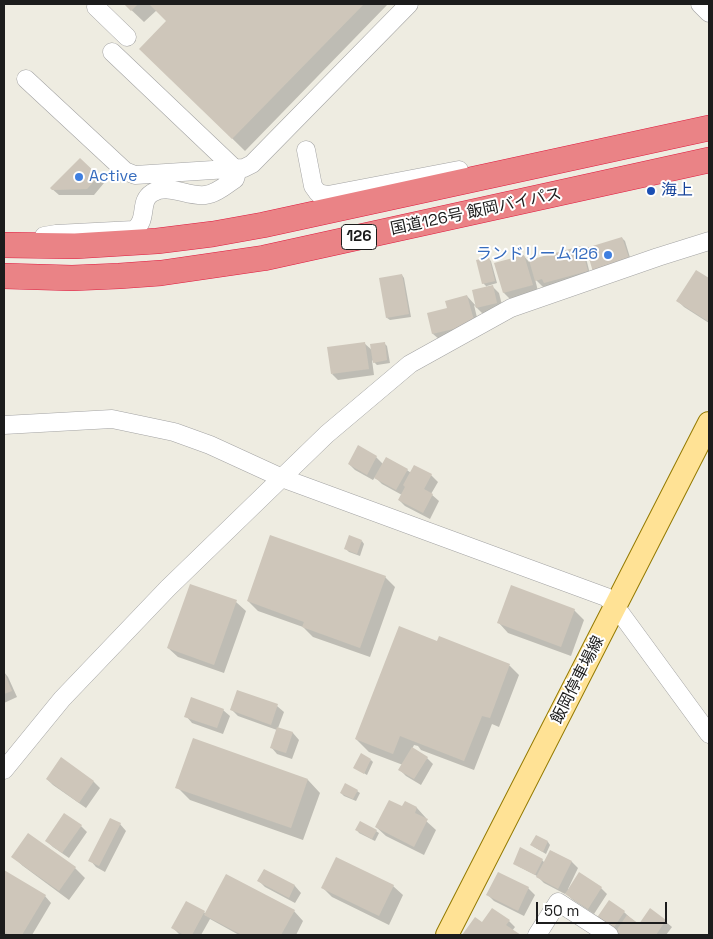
<!DOCTYPE html>
<meta charset="utf-8">
<style>
body{margin:0}
#map{position:relative;width:713px;height:939px;overflow:hidden;background:#eeece1;font-family:"Space Grotesk",sans-serif}
canvas{display:block}
.frame{position:absolute;inset:0;border:5px solid #1c1c1c;pointer-events:none}
.scale{position:absolute;left:536px;top:902px;width:131px;height:22px;box-sizing:border-box;border:2px solid #1c1c1c;border-top:0;padding-left:6px;font-size:15px;line-height:18px;white-space:nowrap;color:#1c1c1c;-webkit-text-stroke:4px #fff;paint-order:stroke}
</style>
<div id="map">
<canvas width="713" height="939"></canvas>
<div class="frame"></div>
<div class="scale">50 m</div>
</div>
<script>
const c = document.querySelector('canvas').getContext('2d');
c.lineJoin = 'round';
function paint(path, color) { c.fillStyle = color; c.fill(path, 'evenodd'); }
function trace(path, color, width, dash) { c.strokeStyle = color; c.lineWidth = width; c.lineCap = dash ? 'butt' : 'round'; c.setLineDash(dash || []); c.stroke(path); }
function drawText(font, color, halo, rows, align = 'center') {
  c.font = font + ' "Space Grotesk","Noto Sans JP",sans-serif'; c.lineWidth = 4; c.setLineDash([]); c.textBaseline = 'middle'; c.strokeStyle = halo; c.fillStyle = color; for (const [text, x, y, turn = 0] of rows) {
    c.save(); c.translate(x, y); c.rotate((+turn || 0) * Math.PI / 180); c.textAlign = isNaN(turn) ? turn : align; if (halo) c.strokeText(text, 0, 0); c.fillText(text, 0, 0); c.restore();
  }
}
paint(new Path2D(`
 M125 4H388L245 151 141 49 168 21 157 10 144 22Z
 M80 159 104 183 94 195H59L51 188Z
 M622 238 625 241 632 264 597 274Z
 M581 248 584 250 590 274 543 287 535 279 538 291 510 299 504 293 496 264 524 256 529 262Z
 M488 258 491 261 497 283 487 286V287L483 283Z
 M697 272 709 279V323L684 307 678 301Z
 M402 275 404 278 411 317 390 320 387 318Z
 M493 287 499 293 503 309 483 314 474 305 480 330 440 340 433 334 428 314 448 309 467 296 476 306Z
 M364 343 373 351 384 343 387 346 390 363 377 365 372 360 374 375 338 380 332 374Z
 M376 457 383 464 407 470 411 473 414 466 431 475 438 482 431 494 439 501 430 519 405 506 399 500 402 495 382 484 375 477 373 480 355 470 349 464Z
 M362 541 364 544 360 556 349 552 346 549Z
 M385 577 395 587 370 657 313 637 303 627 258 611 248 601Z
 M236 602 246 611 224 673 178 657 168 648Z
 M574 610 584 620 571 656 508 633 499 623Z
 M439 638 510 666 519 675 499 727 492 724 474 770 421 750 418 746 414 745 412 749 427 758 433 764 421 785 406 776 400 770 403 765 369 752 356 739 438 642Z
 M4 672 8 677 17 697 4 703Z
 M277 706 284 712 278 728 293 733 299 740 292 759 277 754 271 747 277 730 238 716 232 710Z
 M223 710 230 716 223 734 192 723 186 716Z
 M61 759 94 782 100 788 86 808 53 785 47 779Z
 M371 760 373 762 367 775 355 768Z
 M308 780 320 793 303 840 190 800 177 787Z
 M357 791 360 793 356 801 344 796 341 793Z
 M403 808H417L426 818 425 820 436 830 424 855 386 836 376 827Z
 M120 824 126 831 105 872 96 867 90 860Z
 M81 826 87 832 69 858 53 847 46 840Z
 M357 830 376 831 379 833 375 841 359 833Z
 M29 835 75 868 85 878 69 900 23 866 13 857Z
 M536 836 548 842 550 845 546 854 534 847 532 845Z
 M551 851 572 862 578 868 568 889 569 890 601 888 607 894 594 914 573 900 565 893V894L544 883 537 876 518 866 542 860 545 863Z
 M264 870 295 886 301 893 295 903 265 887 259 881Z
 M4 871 45 896 51 903 32 935H6L4 934Z
 M393 886 403 895 389 925 332 897 323 888Z
 M528 888 535 895 524 916 494 901 488 895Z
 M609 902 624 912 639 926 665 921 672 927 666 935H622L620 934 618 935 603 925Z
 M294 911 303 921 296 935H239L210 919 201 935H180L173 928 204 912 206 915Z
 M475 919 483 924 509 921 515 927 512 931 519 935H464Z`), '#0003');
paint(new Path2D(`
 M124 4H138L131 11Z
 M149 4H364L232 139 139 49 166 21Z
 M80 158 99 176 87 189 52 190 50 188Z
 M622 237 630 261 593 272 586 248Z
 M581 246 588 271 544 283 542 279 535 281 529 260Z
 M524 255 533 285 503 293 494 263Z
 M489 257 495 281 482 284 476 260Z
 M696 270 709 278V322L676 301Z
 M402 274 409 314 386 318 379 278Z
 M493 285 497 303 476 308 472 290Z
 M467 295 475 324 432 334 427 313 447 308 445 301Z
 M365 342 369 369 331 374 327 347Z
 M385 342 387 360 373 363 370 344Z
 M358 445 377 456 367 475 348 464Z
 M386 457 408 469 396 490 374 478Z
 M414 465 432 474 424 489 433 494 423 513 398 500 405 487 403 485Z
 M270 535 386 576 360 648 302 627 304 622 247 601Z
 M349 535 362 540 357 554 344 549Z
 M190 584 237 600 214 665 167 648Z
 M511 585 575 609 561 647 497 623Z
 M399 626 437 641 439 636 510 664 490 718 482 716 464 761 400 736 393 754 355 739Z
 M4 672 12 691 4 694Z
 M237 690 278 704 271 725 230 710Z
 M191 697 224 709 217 728 184 717Z
 M277 727 293 732 286 753 270 748Z
 M193 738 308 779 291 828 175 788Z
 M412 747 428 757 414 779 398 770Z
 M361 753 371 759 364 774 353 768Z
 M61 757 94 781 79 803 46 779Z
 M345 783 358 790 353 799 340 793Z
 M389 800 402 806 405 801 417 807 415 813 428 819 414 847 375 827Z
 M64 813 82 825 62 853 45 841Z
 M110 818 121 823 99 866 88 861Z
 M360 821 377 830 372 839 355 830Z
 M28 833 76 867 59 891 11 857Z
 M536 835 548 841 543 852 530 845Z
 M520 847 543 859 535 875 513 864Z
 M550 850 572 861 558 889 536 877Z
 M336 857 394 885 379 916 321 888Z
 M264 869 295 885 289 898 257 881Z
 M4 870 46 895 22 935H9L4 932Z
 M498 872 529 887 518 911 486 895Z
 M579 872 602 887 588 909 565 894Z
 M226 874 295 910 281 935H242L204 915Z
 M609 900 625 911 612 930 596 919Z
 M186 901 205 911 192 935H184L171 928Z
 M492 908 510 920 506 925 521 935H462L475 917 482 922Z
 M650 908 666 920 656 935H622L616 931 627 915 639 924Z`), '#cec6ba');
const minor = new Path2D(`
 M700 4 709 13
 M96 7 127 37
 M112 52 234 168
 M26 79 125 171 135 175 244 168 252 164 409 4
 M306 150 313 186 318 193 328 195 459 170
 M44 236 56 234 134 230C149 219 138 202 152 193 169 183 187 197 205 195 216 194 226 185 235 179L238 169
 M4 425 112 419 174 432 210 445 282 478 606 597 616 607 709 734
 M4 770 62 699 168 588 327 434 410 364 511 308 658 257 709 241
 M537 935 558 902 609 935`);
const major = new Path2D(`
 M447 935 709 423`);
const highway = new Path2D(`
 M4 245 75 246 157 241 213 234 263 225 709 128
 M4 276 72 278 119 276 161 273 264 258 709 160`);
trace(minor, '#a3a3a3', 19);
trace(major, '#947a00', 24);
trace(highway, '#df1b3f', 26);
trace(minor, '#fff', 18);
trace(major, '#ffe295', 22);
trace(highway, '#ea8386', 25);
for (const [x, y, r, color] of [
 [79,177,5,"#3f7fe0"],
 [651,191,5,"#1a4fb4"],
 [608,255,5,"#3f7fe0"]
]) { const dot = new Path2D(); dot.arc(x, y, r, 0, 2 * Math.PI); c.fillStyle = color; c.fill(dot); trace(dot, '#fff', 2); }
for (const [x, y, w] of [
 [359,237,35]
]) { const box = new Path2D(); box.roundRect(x - w / 2, y - 12.5, w, 25, 4); c.fillStyle = '#fff'; c.fill(box); trace(box, '#1c1c1c', 1); }
drawText('bold 15px', '#1c1c1c', null, [
 ["126",359,237]
]);
drawText('16px', '#366cbe', '#fff', [
 ["Active",89,177],
 ["ランドリーム126",598,255,"right"]
], 'left');
drawText('16px', '#164399', '#fff', [
 ["海上",661,191]
], 'left');
drawText('16px', '#1c1c1c', '#fff', [
 ["国道126号 飯岡バイパス",476,212,-12],
 ["飯岡停車場線",578,680,-63]
]);
</script>
